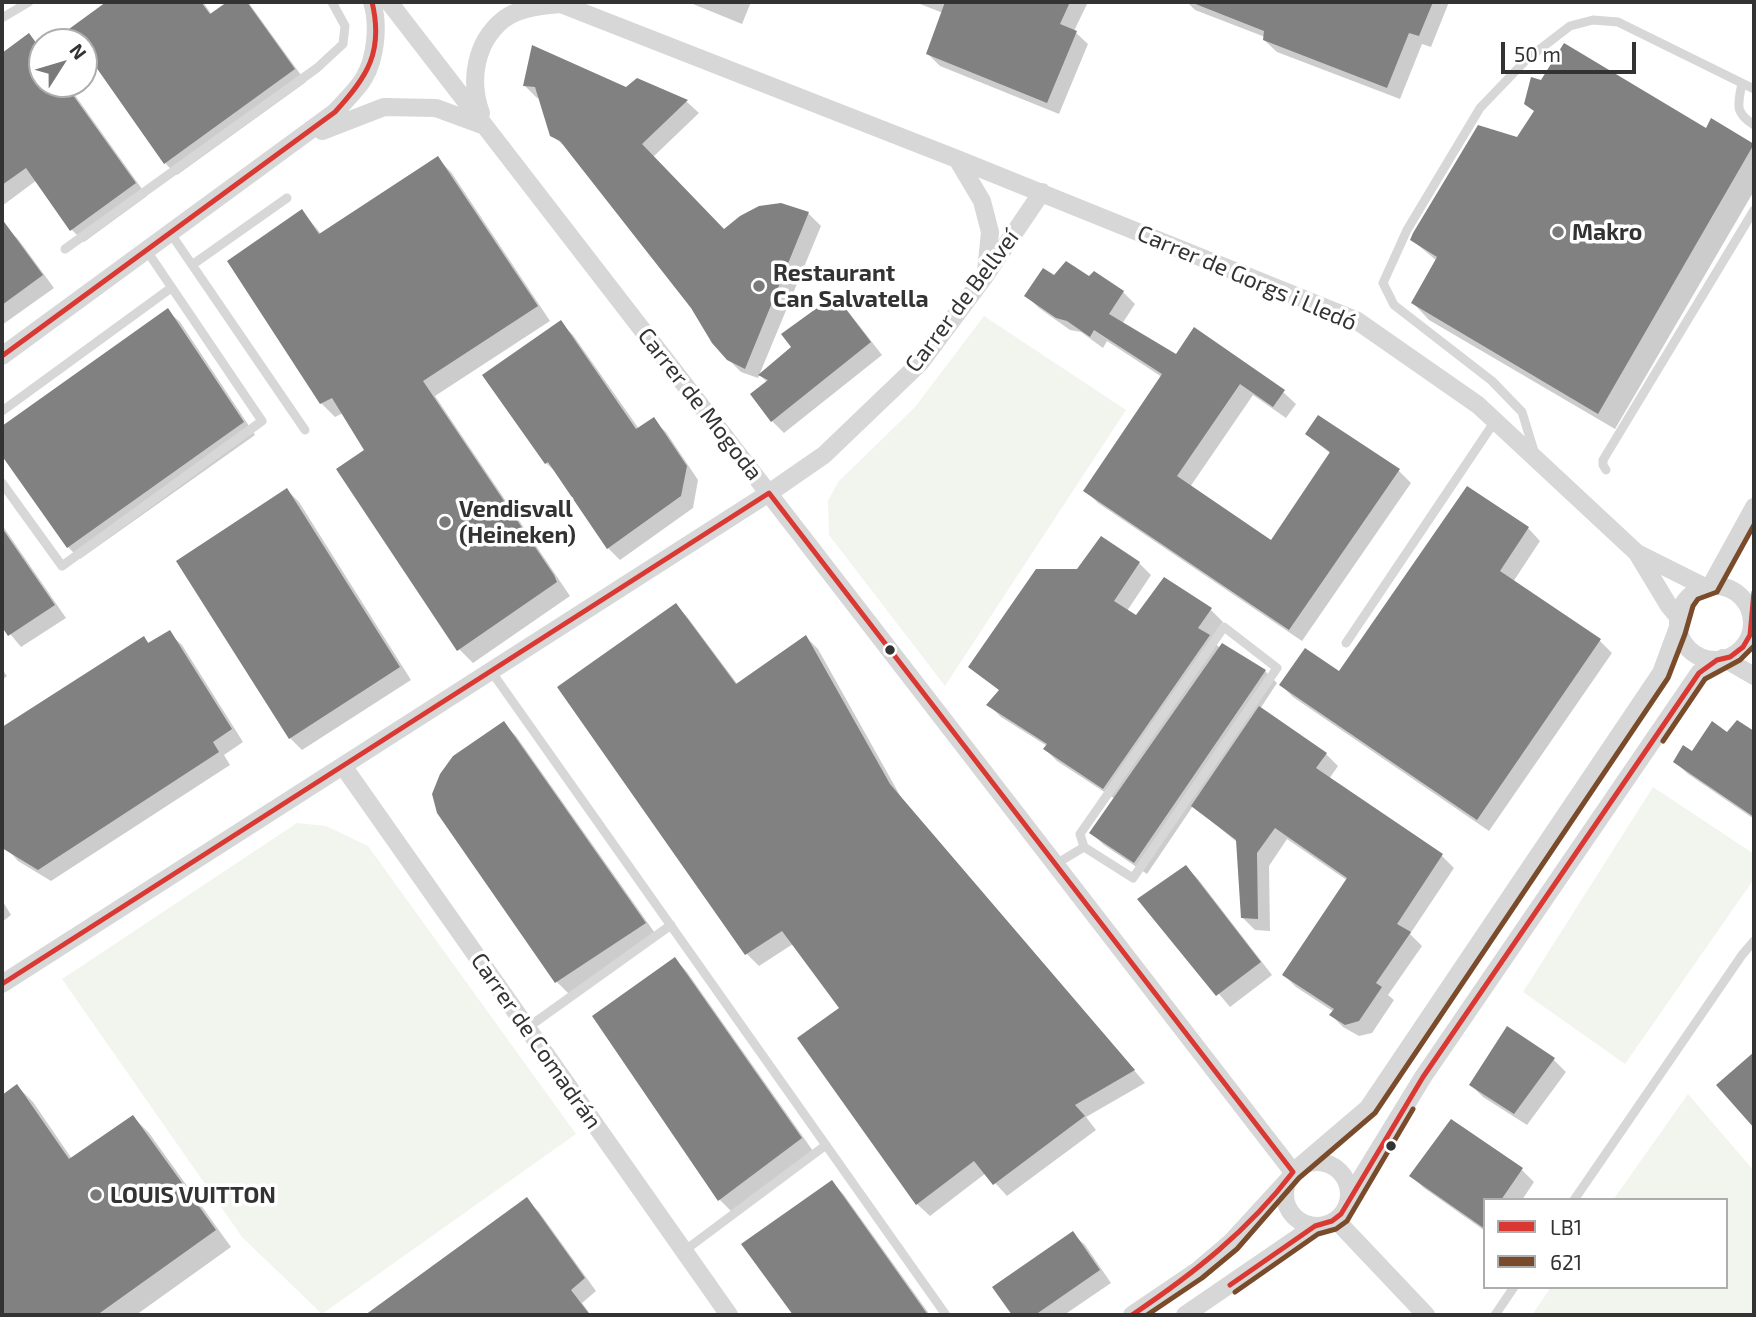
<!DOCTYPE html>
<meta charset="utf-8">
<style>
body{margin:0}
#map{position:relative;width:1756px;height:1317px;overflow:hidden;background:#fff;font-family:"Exo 2",sans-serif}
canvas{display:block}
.frame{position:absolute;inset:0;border:4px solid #333;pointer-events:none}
.legend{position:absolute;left:1483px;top:1198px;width:245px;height:91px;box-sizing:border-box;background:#fff;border:2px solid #adadad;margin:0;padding:9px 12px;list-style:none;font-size:21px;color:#333}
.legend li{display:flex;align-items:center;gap:14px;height:35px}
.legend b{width:35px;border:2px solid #adadad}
.north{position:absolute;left:28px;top:28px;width:70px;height:70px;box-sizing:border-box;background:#fff;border:2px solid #adadad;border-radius:50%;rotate:53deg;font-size:19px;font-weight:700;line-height:28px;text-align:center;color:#333}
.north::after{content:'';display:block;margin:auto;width:24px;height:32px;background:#7a7a7a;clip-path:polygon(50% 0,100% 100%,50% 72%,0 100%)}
.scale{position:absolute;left:1501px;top:42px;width:135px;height:32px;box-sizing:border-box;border:4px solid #333;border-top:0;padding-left:9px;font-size:21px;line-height:24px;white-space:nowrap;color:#333;-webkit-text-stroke:5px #fff;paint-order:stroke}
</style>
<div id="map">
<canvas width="1756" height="1317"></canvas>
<div class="frame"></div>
<ul class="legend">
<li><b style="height:9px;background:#da3832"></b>LB1</li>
<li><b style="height:9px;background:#7a4b2a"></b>621</li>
</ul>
<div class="north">N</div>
<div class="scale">50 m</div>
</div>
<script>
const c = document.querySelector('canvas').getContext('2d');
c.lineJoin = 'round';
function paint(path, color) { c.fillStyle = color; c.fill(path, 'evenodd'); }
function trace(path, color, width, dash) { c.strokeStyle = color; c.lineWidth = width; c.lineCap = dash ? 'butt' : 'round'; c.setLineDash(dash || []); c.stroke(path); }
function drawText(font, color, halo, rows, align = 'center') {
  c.font = font + ' "Exo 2",sans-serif'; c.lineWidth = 7; c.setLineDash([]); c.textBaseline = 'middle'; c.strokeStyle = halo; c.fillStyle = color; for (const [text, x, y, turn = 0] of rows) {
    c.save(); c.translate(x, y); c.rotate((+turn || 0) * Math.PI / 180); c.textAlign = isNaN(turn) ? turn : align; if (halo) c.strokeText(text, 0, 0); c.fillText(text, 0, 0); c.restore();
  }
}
paint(new Path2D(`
 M984 316 1126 410 945 686 829 535 828 501 838 482 915 407Z
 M1653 787 1754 854V879L1625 1064 1523 992Z
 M297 823 326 826 368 846 576 1134 322 1314 242 1237 62 979Z
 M1688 1094 1754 1171V1315H1532L1551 1287H1726V1200H1613Z`), '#f1f5ed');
paint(new Path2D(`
 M109 2H203L212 15 230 2H248L306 82 177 175 165 163 84 47V42H80L71 29Z
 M688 2H751L742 24Z
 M915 2H1088L1074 31 1088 44 1059 114 940 66 928 54 943 13Z
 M1187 2H1449L1431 47 1422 44 1400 99 1277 52 1264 40 1265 37 1195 10Z
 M29 36 42 49V84H67L147 196 84 242 72 230 37 180 2 206V55Z
 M637 80 687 102 699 113 652 158 724 231 781 205 809 214 821 226 758 378 741 372 728 359 692 307 570 150 551 135 540 98H537L525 86 626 89Z
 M1712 120 1754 146V191L1615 429 1429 320 1413 303 1437 261 1412 240 1518 139 1707 130Z
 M437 158 451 172 550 321 435 396 570 596 473 663 459 649 367 450 343 413 335 417 321 403 302 211 322 235Z
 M6 227 18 239 54 288 2 325V229Z
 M1055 277 1090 279 1123 292 1135 304 1122 324 1176 356 1283 392 1296 404 1286 418 1253 395 1190 487 1271 542 1331 454 1307 434 1319 418 1399 471 1411 483 1302 641 1098 503 1086 491 1162 377 1107 341 1103 348 1081 332 1070 330 1039 308 1027 296Z
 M835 298 847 310 882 355 784 433 772 421 768 383 760 375 793 348Z
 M167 310 180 322 255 435 80 559 68 547 2 453V429Z
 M561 323 573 335 639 429 653 420 666 432 698 480 693 508 620 560 608 548 559 475 546 463Z
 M1467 489 1528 528 1540 541 1513 582 1600 641 1612 653 1489 831 1293 697 1281 685 1339 673Z
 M287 490 299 502 411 680 302 750 290 738Z
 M2 525 66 618 21 647 2 624Z
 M1139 563 1151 575 1127 611 1137 618 1211 610 1223 622 1211 639 1220 648 1265 671 1277 683 1260 709 1326 754 1338 766 1329 779 1442 856 1454 868 1410 934 1422 946 1388 995 1394 1000 1372 1033 1359 1036 1343 1027 1331 1015 1334 1012 1296 987 1284 975 1348 881 1287 839 1269 866 1270 931 1255 930 1243 918 1238 843 1193 806 1147 874 1104 845 1091 833 1115 799 1057 761 1045 749 1047 746 1001 717 989 705 1000 691 971 666 1078 571Z
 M676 606 688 618 738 685 806 637 818 649 902 799 1145 1083 1086 1117 1096 1130 1007 1196 986 1173 930 1216 917 1204 841 1008 793 944 759 966 747 954 559 688Z
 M169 633 182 645 243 742 224 755 230 765 51 881 18 861 2 843V729L144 638 150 644Z
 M2 669 7 676 2 680Z
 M1738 722 1754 733V819L1688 774 1675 762 1727 735Z
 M504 724 516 736 657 936 569 994 557 982Z
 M1186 867 1198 879 1272 975 1230 1007 1139 899Z
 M2 900 11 915 2 922Z
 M675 959 687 972 813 1151 732 1212 720 1200 594 1017Z
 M1553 1059 1566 1072 1527 1125 1483 1097 1471 1085Z
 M17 1086 33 1102 72 1159 133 1117 149 1133 231 1247 136 1315H2V1097Z
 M1522 1170 1534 1182 1522 1200H1485V1231L1424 1188 1411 1176Z
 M832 1182 844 1195 930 1315H795L744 1244Z
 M526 1199 539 1212 596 1291 582 1303 591 1315H368Z
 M1072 1233 1085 1245 1111 1283 1064 1315H1014L994 1288Z`), '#0003');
paint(new Path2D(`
 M106 2H201L210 14 227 2H247L295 69 164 164 84 50V42H78L69 29Z
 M945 2H1070L1060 24 1077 31 1047 103 926 54Z
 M1433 2 1419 36 1409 33 1387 88 1263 40 1264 31 1193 3Z
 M29 33 42 51V84H65L136 183 70 231 26 168 2 185V53Z
 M1564 43 1706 128 1711 118 1754 144 1598 414 1411 303 1437 257 1410 240 1413 233 1478 125 1517 137 1534 111 1524 104 1531 77 1541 80Z
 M532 45 626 87 637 78 688 100 642 144 724 229 740 216 759 206 781 203 809 212 745 369 727 360 712 343 691 308 560 141 550 136 535 87 523 86Z
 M438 156 538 306 423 381 554 575 557 582 457 651 336 469 364 450 332 398 320 404 227 261 302 209 319 234Z
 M2 219 43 275 2 305Z
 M1066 261 1089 276 1094 271 1124 291 1109 314 1176 354 1194 327 1285 390 1273 407 1240 384 1177 476 1271 540 1330 452 1305 434 1318 415 1400 469 1289 630 1083 491 1162 374 1094 330 1090 337 1067 321 1056 318 1024 296 1043 268 1054 275Z
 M835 295 871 342 771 422 750 394 768 380 758 375 791 347 781 334Z
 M168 308 244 422 67 548 2 456V426Z
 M561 320 636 429 654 417 687 466 681 496 607 549 548 462 545 464 482 375Z
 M1467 486 1529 527 1500 571 1601 639 1477 820 1279 685 1305 648 1339 671Z
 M287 488 400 667 289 739 176 561Z
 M2 528 55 605 8 636 2 627Z
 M1101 536 1140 562 1114 601 1136 615 1164 577 1212 608 1198 628 1210 635 1103 789 1043 749 1047 744 986 705 999 690 968 667 1036 569H1077Z
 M676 603 736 684 806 635 890 784 1135 1070 1075 1105 1085 1116 993 1185 974 1161 916 1205 797 1038 839 1008 782 931 745 955 557 687Z
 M170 630 232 729 213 742 219 752 38 870 2 848V727L144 636 148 643Z
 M1222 643 1266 670 1134 863 1089 833Z
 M1259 706 1327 753 1316 768 1443 854 1397 924 1411 932 1376 983 1382 987 1359 1021 1345 1025 1329 1015 1334 1009 1282 975 1347 878 1275 828 1257 853 1258 919 1241 918 1236 840 1191 806Z
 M1737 720 1754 731V817L1673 762 1683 745 1692 751 1712 721 1727 732Z
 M504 721 646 923 555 983 437 813 432 794 440 774 453 756Z
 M1186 865 1261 962 1216 996 1137 899Z
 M675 957 802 1138 718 1201 592 1016Z
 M1507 1026 1555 1058 1514 1114 1469 1085Z
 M1754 1052V1128L1716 1085Z
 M17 1084 69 1159 133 1115 216 1230 97 1315H2V1095Z
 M1451 1119 1523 1168 1501 1200H1485V1229L1409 1176Z
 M832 1180 928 1315H793L741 1244Z
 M527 1197 585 1278 571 1290 590 1315H365Z
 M1073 1231 1100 1270 1035 1315H1012L992 1287Z`), '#818181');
trace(new Path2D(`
 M2 18 29 2
 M1742 83C1738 105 1734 112 1754 125
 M171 234 305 430
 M65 249 317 68 343 44 345 26 332 2
 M192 265 287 198
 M2 411 171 288
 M1534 451 1522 412 1492 381 1394 305 1383 283 1407 230 1480 108 1527 59 1570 26 1593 20 1618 22 1754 89
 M1606 470 1603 465V460L1754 210
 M2 483 62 566 262 421 147 251
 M1346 643 1495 421
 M491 671 946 1315
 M1056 864 1084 847 1133 878 1277 668 1224 627 1080 834 1084 847
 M527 1028 671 925
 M1574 1200 1742 955 1754 941
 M684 1251 826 1145
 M1495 1315 1514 1287`), '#d7d7d7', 9);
trace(new Path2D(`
 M389 2 1293 1172
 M556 2 957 159 1356 320 1478 405 1637 553 1669 606 1679 618
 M481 113C469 81 475 42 504 19 520 7 542 6 561 4
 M322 131 384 107 436 108 485 126
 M957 159 982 201 990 232 986 272
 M2 356 335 112C344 102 357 90 364 78 376 58 379 24 372 2
 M1637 553 1705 587
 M1678 623a37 37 0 1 1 74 0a37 37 0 1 1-74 0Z
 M1710 587 1754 507
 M1723 658 1754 676
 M343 766 729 1315
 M2 984 769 493 824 455 920 363 985 276 1042 192
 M1285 1194a32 32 0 1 1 64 0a32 32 0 1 1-64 0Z
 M1300 1166 1368 1108 1661 673 1678 627
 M1349 1198 1423 1077 1699 673 1717 660
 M1336 1220 1426 1315
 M1132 1315 1197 1271 1231 1242 1287 1181
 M1185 1315 1315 1226`), '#d7d7d7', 18);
trace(new Path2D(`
 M2 356 335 112C367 77 384 52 372 2
 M2 984 769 493 1293 1172C1248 1231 1193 1274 1132 1315
 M1230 1285 1315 1226 1332 1221 1341 1214 1423 1077 1699 673 1717 660 1730 657 1743 647 1750 635 1754 592`), '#da3832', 5);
trace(new Path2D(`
 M1663 741 1705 679 1740 660 1754 646
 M1235 1292 1318 1234 1336 1229 1347 1221 1413 1109
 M1147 1315 1202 1278 1237 1249 1299 1178 1375 1113 1668 678 1685 634 1693 606 1698 599 1717 592 1754 525`), '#7a4b2a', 5);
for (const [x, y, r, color] of [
 [1558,232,7,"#7a7a7a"],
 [759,286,7,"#7a7a7a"],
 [445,522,7,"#7a7a7a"],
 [890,650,6,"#333"],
 [1391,1146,6,"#333"],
 [96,1195,7,"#7a7a7a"]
]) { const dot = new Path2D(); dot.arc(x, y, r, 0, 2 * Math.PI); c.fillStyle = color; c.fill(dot); trace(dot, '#fff', 2.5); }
drawText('bold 23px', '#333', '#fff', [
 ["Makro",1572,232],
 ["Restaurant",773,273],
 ["Can Salvatella",773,299],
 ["Vendisvall",459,509],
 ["(Heineken)",459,535],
 ["LOUIS VUITTON",110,1195]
], 'left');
drawText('23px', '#333', '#fff', [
 ["Carrer de Gorgs i Lledó",1247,278,23],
 ["Carrer de Bellveí",962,301,-53],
 ["Carrer de Mogoda",700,404,52],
 ["Carrer de Comadrán",536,1041,55]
]);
</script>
